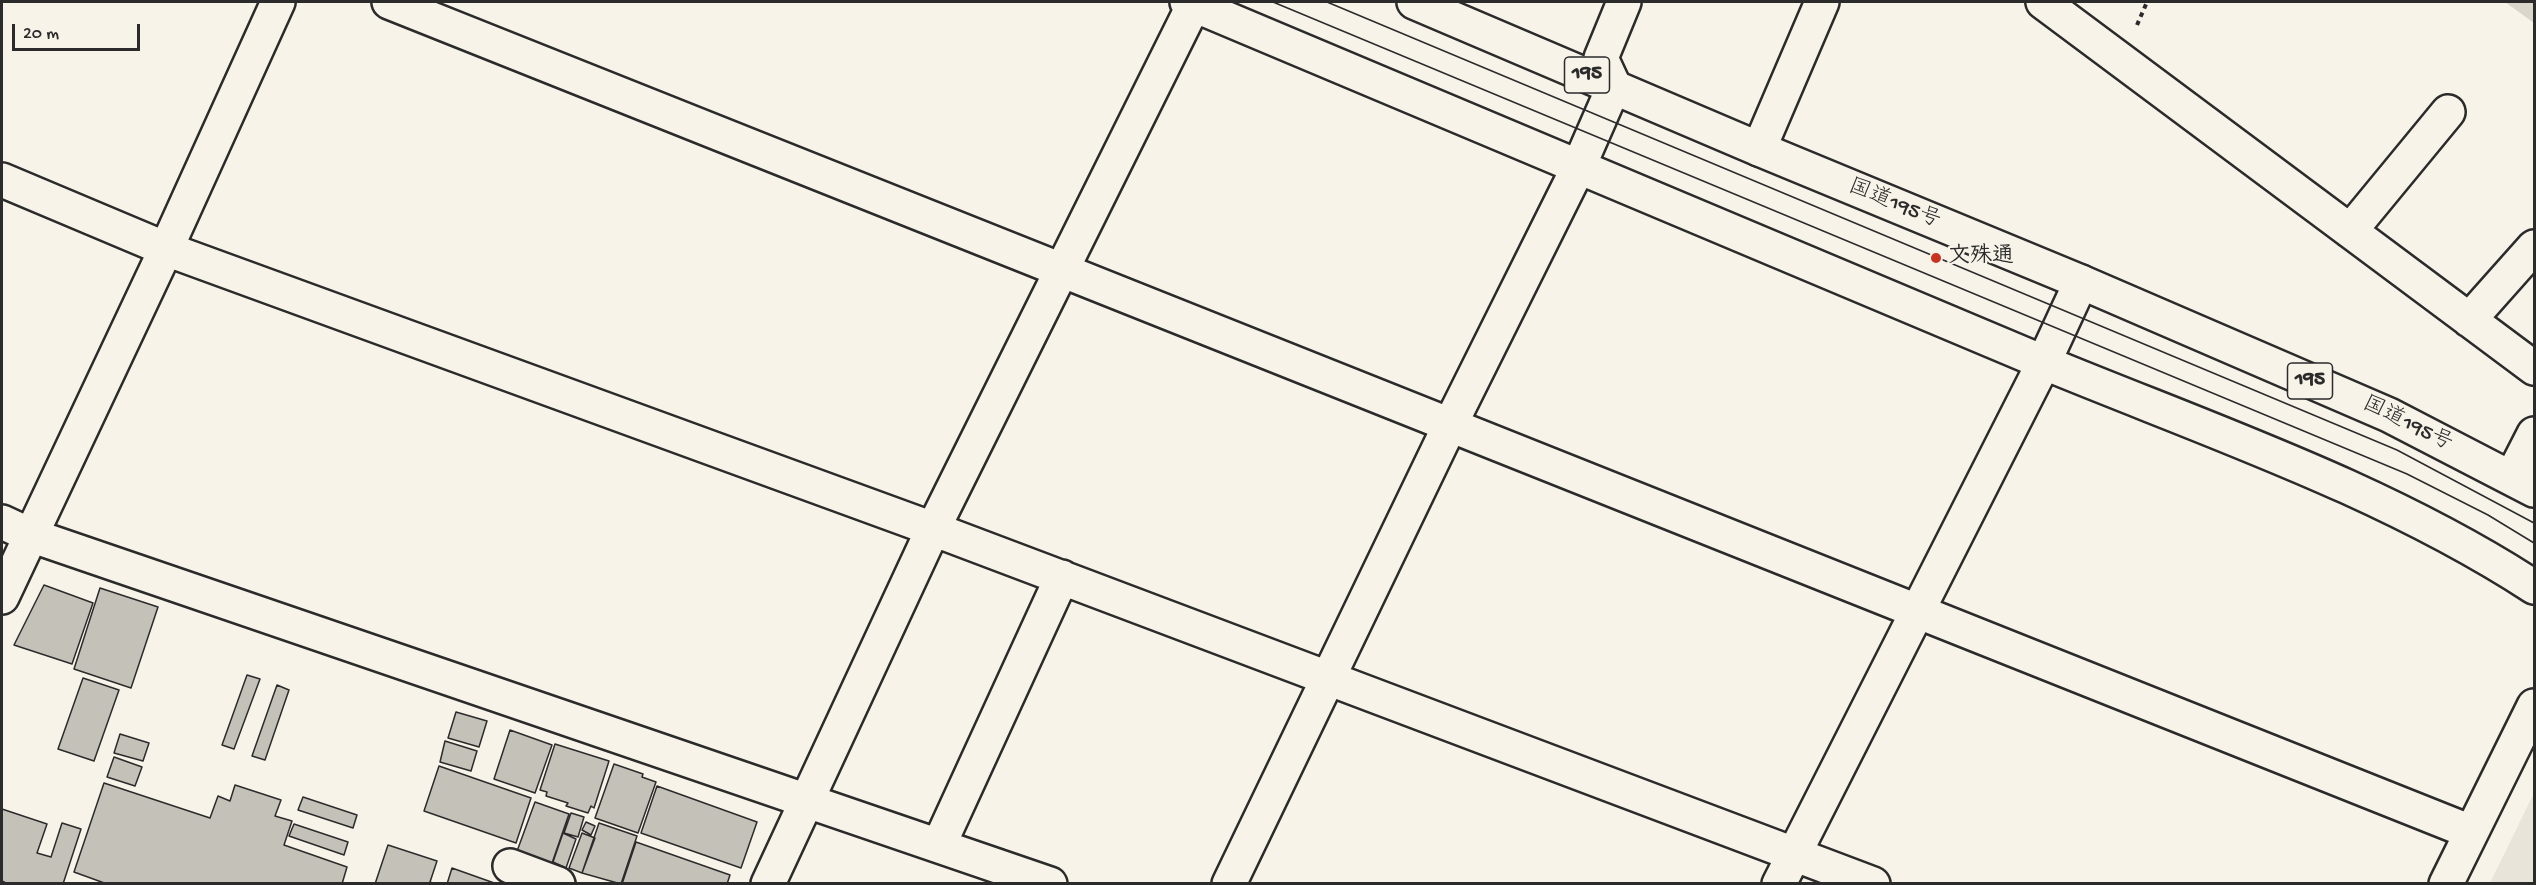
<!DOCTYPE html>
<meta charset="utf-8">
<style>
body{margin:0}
#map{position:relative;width:2536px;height:885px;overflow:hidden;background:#f7f3e8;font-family:"Gochi Hand",sans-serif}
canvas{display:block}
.frame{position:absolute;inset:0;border:3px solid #2b2b2b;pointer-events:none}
.scale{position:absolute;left:12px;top:24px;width:128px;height:27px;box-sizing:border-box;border:3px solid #2b2b2b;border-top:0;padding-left:8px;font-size:18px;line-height:21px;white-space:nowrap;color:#2b2b2b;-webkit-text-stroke:4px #f7f3e8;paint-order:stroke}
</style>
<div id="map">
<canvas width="2536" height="885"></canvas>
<div class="frame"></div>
<div class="scale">20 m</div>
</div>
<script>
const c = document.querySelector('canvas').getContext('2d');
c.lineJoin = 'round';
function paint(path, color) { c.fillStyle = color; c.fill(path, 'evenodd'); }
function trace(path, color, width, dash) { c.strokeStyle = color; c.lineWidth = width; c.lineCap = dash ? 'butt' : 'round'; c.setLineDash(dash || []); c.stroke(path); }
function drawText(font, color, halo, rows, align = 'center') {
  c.font = font + ' "Gochi Hand","Klee One",sans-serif'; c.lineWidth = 4.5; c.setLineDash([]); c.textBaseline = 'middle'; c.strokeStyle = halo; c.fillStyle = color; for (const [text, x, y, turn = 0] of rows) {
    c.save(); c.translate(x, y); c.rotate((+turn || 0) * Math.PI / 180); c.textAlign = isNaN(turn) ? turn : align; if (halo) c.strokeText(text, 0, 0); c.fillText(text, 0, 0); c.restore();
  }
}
paint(new Path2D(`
 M2534 793V883H2490Z`), '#e8e4da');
paint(new Path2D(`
 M2505 2H2534V23Z`), '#dad6cc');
const building = new Path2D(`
 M44 585 93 603 72 664 14 645Z
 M100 588 158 607 131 688 74 669Z
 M247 675 260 679 234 749 222 745Z
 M83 678 119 690 94 761 58 749Z
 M277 685 289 690 265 760 252 756Z
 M456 712 487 721 479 747 448 738Z
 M510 730 552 745 535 793 494 779Z
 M120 734 149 743 143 761 114 753Z
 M445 741 477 751 471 771 440 762Z
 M555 744 609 761 594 808 591 806 588 813 566 806 568 803 546 796 547 792 540 790Z
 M114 757 142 767 135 786 107 777Z
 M614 764 643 774 642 777 656 782 638 833 595 818Z
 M439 766 531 798 516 843 424 811Z
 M104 783 210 818 218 796 230 801 235 785 281 800 275 816 292 821 284 845 347 867 342 884H107L74 872Z
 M657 786 757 822 741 868 641 833Z
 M303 797 357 815 353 828 298 810Z
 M535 802 569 814 551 866 516 854Z
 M2 809 47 824 37 853 51 857 62 823 81 829 63 884H8L2 881Z
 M571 813 584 817 578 837 564 833Z
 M586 822 595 826 591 835 582 830Z
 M599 823 637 836 621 884 582 873Z
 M294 824 348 842 344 855 289 836Z
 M563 833 576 839 566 868 553 862Z
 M582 833 595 838 582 873 569 868Z
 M636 842 730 875 727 884H622Z
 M388 845 437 861 430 882 435 884H375Z
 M452 868 497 884H447Z`);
paint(building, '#c4c1b9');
trace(building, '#2b2b2b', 1.5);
const minor = new Path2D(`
 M389 2 2471 832
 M1187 2C1473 123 1759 243 2045 363 2210 431 2383 489 2534 587
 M2043 2 2534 368
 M1759 149 1822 2
 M2 180 166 249 933 529 1873 884
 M2350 231 2448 112
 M2469 320 2534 247
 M2512 477 2534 434
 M2 522 30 535 1050 884
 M2 597 166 249 278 2
 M939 845 1062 577
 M510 866 558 884
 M768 884 933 529 1195 2
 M1229 884 1450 425 1579 166 1614 86 1601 58 1624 2
 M1779 884 2044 362 2081 282
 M2446 884 2534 706`);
const highway = new Path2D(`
 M1414 2 1759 149 2081 282 2389 415 2534 490`);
trace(minor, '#2b2b2b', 38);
trace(highway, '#2b2b2b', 38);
trace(new Path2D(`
 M2137 25 2147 2`), '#2b2b2b', 4, [4.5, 4.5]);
trace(minor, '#f7f3e8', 33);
trace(highway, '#f7f3e8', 33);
trace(new Path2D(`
 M1273 2 2407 474 2488 515 2534 543
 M1327 2 2397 450 2534 523`), '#2b2b2b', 1.5);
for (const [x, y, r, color] of [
 [1936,258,6,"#c8321e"]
]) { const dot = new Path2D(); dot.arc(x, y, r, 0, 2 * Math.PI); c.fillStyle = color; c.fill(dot); trace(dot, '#f7f3e8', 2); }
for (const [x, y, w] of [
 [1587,75,45],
 [2310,381,45]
]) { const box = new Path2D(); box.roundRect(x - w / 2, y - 18, w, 36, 4.5); c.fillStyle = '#f7f3e8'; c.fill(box); trace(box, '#2b2b2b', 1.5); }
drawText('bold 21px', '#2b2b2b', null, [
 ["195",1587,75],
 ["195",2310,381]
]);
drawText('22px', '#2b2b2b', '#f7f3e8', [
 ["国道195号",1894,205,22],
 ["国道195号",2407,425,26]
]);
drawText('bold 22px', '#2b2b2b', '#f7f3e8', [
 ["文殊通",1948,258]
], 'left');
</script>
